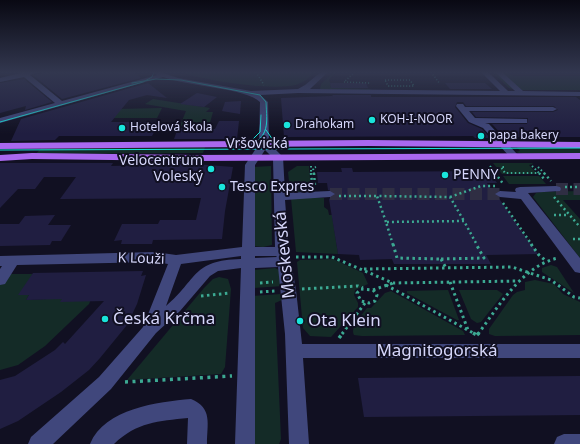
<!DOCTYPE html>
<meta charset="utf-8">
<style>
body{margin:0}
canvas{display:block;background:#111022}
</style>
<canvas width="580" height="444"></canvas>
<script>
const c = document.querySelector('canvas').getContext('2d');
c.lineJoin = 'round';
function paint(path, color) { c.fillStyle = color; c.fill(path, 'evenodd'); }
function trace(path, color, width, dash) { c.strokeStyle = color; c.lineWidth = width; c.lineCap = dash ? 'butt' : 'round'; c.setLineDash(dash || []); c.stroke(path); }
function drawText(font, color, halo, rows, align = 'center') {
  c.font = font + ' "Noto Sans",sans-serif'; c.lineWidth = 4; c.setLineDash([]); c.textBaseline = 'middle'; c.strokeStyle = halo; c.fillStyle = color; for (const [text, x, y, turn = 0] of rows) {
    c.save(); c.translate(x, y); c.rotate((+turn || 0) * Math.PI / 180); c.textAlign = isNaN(turn) ? turn : align; if (halo) c.strokeText(text, 0, 0); c.fillText(text, 0, 0); c.restore();
  }
}
paint(new Path2D(`
 M179 72H316C310 77 303 83 295 85 270 91 204 80 179 72Z
 M334 72H337L329 79 331 88 371 89 369 90 320 89 321 84Z
 M492 72H508L513 76H580V90H516L509 88Z
 M153 99 210 108 206 112H213L209 126H180L186 111 145 104Z
 M162 108 157 118H109L116 109Z
 M516 146H580V153L523 154 516 152 520 151Z
 M205 147 203 153 36 154 41 148Z
 M493 163H532L533 164 529 165 537 174H502Z
 M271 166 272 245 263 247 253 246 254 167Z
 M297 166H309L311 192H294L290 190 288 172Z
 M503 176H539L546 184H509Z
 M580 191V200H563L580 219V258L533 197 536 193 541 192Z
 M291 198H324V207L328 210 329 215H332L338 254 296 252Z
 M333 259 363 273 368 284 355 290 354 295 358 303V307L331 337 310 336 303 328 297 262 300 260Z
 M551 265 557 267 574 293 542 272V268Z
 M275 268 279 270 283 286 253 288 254 270Z
 M0 274H33L19 295H29L26 300 92 297 89 304 45 346 18 365 0 370Z
 M219 277 228 279 231 289 225 367 221 374 127 380 204 288 213 279Z
 M535 280 554 284 563 294 580 302V335L495 336 489 334V329L513 295 517 292 525 290V282Z
 M448 290 459 320H457L407 293V291Z
 M459 290H497L503 294 481 322 477 323 471 319Z
 M391 291 463 331 465 335 362 336 354 335C350 326 362 315 367 308H371L385 293Z
 M281 294 282 300 275 303 281 439 279 444H254L252 296Z`), '#142b27');
paint(new Path2D(`
 M46 72H134L141 78 62 99 33 75Z
 M24 79 52 102 25 110 26 106 0 113V83Z
 M148 83 167 98 147 95 129 100 111 122H160L152 136H59L55 140 11 141 21 119Z
 M330 83H366L368 88H331Z
 M445 83H485L492 89H450Z
 M197 93 217 97 204 107 180 104Z
 M332 95H371V97H576L580 100V137H504L492 124H527L528 118 476 117 472 112H553L558 110 554 106H466L463 102H457L455 107 468 123 482 129 490 138H475L473 136 284 137 281 98 333 96Z
 M241 101 240 114 222 111 225 102Z
 M219 121H239L237 139H174L178 128 215 129Z
 M0 163H113L111 166 195 164 233 167 225 211 222 239 153 240 152 244H121L122 240 114 241 122 224H158L160 220H196L201 198 60 199 76 177H44L35 189H18L0 208Z
 M341 168H352L353 172 489 171 497 183H487L494 193V195L498 197 538 254 486 255 491 264H394L392 259 360 260 359 255 338 254 329 199 336 193 328 190 327 183H318L317 172H342Z
 M55 215 48 225H71L61 241H52L50 245 0 246V224H19L25 216Z
 M143 271 141 276 146 275 137 304 127 325 100 358 89 370 61 392 18 421 0 429V380L15 376 55 350 63 342 65 344 104 301 60 302 62 299 26 300 29 295H18L33 273Z
 M580 376V415L364 417 358 378Z`), '#201e41');
trace(new Path2D(`
 M556 189H580
 M330 194H500`), '#2f2e43', 12, [12, 5.5]);
trace(new Path2D(`
 M256 72 264 85
 M355 72 344 82 370 83
 M431 72 440 84
 M385 80H410L414 86H388Z`), '#3ca992', 1.5, [1, 2]);
trace(new Path2D(`
 M311 166V174
 M490 166 496 174
 M532 166 540 174
 M504 167H501L505 173H538
 M538 167 545 174
 M314 174 313 168 316 167`), '#3ca992', 2, [1.5, 2.5]);
trace(new Path2D(`
 M311 173 312 183 315 184
 M314 173 315 186
 M495 173 504 185
 M539 173 545 180
 M544 173 551 181
 M565 187H580
 M339 196H377
 M450 197 481 186H495
 M554 197 580 227
 M503 203 532 245
 M554 215H569
 M386 222 377 196 450 197 464 221
 M573 239H580
 M393 245 386 222 464 221 477 245`), '#3ca992', 2.5, [2, 3]);
trace(new Path2D(`
 M393 244 397 258 441 259
 M531 244 538 254 546 261
 M296 257H332L393 283 520 281
 M441 259 446 268
 M441 259 484 258 476 244
 M364 269 512 267 551 280 574 297 580 298
 M450 282 468 330
 M260 283 273 282
 M386 285 475 334
 M302 289 358 286 363 288
 M361 289 373 290 377 295 375 301 369 303 361 301 357 293Z
 M373 290 393 283
 M260 292 275 291
 M201 296 230 293
 M342 334 365 303
 M478 334C499 306 522 266 558 258`), '#3ca992', 3, [2.5, 3.5]);
trace(new Path2D(`
 M473 333 477 335
 M477 335 479 333
 M339 338 343 333
 M125 382 232 376`), '#3ca992', 3.5, [3, 4.5]);
paint(new Path2D(`
 M19 72H38L30 75 62 101 157 75 151 72H160L178 78 251 91 298 89 305 85 321 72H328L310 89 500 91 481 72H488L508 91H515L495 72H502L523 91 580 92V96L298 93 260 95 268 102 269 143 283 157 285 193 330 191 335 194 330 197 285 200 289 251 296 290 302 344H580V358H303L309 444H289L285 334 278 267 255 268V444H235L241 268 218 271 210 276 180 311 156 333 111 389 53 444H28L31 437 99 377 143 327 168 264 155 262 17 265 5 284 0 285V269L2 266H0V256L155 252 176 255 242 247 245 165 259 144 260 102C246 88 186 86 163 77L0 123V118L55 103 24 77 0 82V78L20 73ZM265 150 273 158 275 247H255V165ZM241 256V259C192 260 198 279 166 306L181 264ZM255 256H276L277 257 255 258Z
 M457 104H463L465 107H553L557 109 553 111H469L475 118 527 119V123H485L489 124 517 154 519 156 514 159 511 158 483 128 469 122 456 106Z
 M556 186 560 187 561 189 560 191 528 193 580 258V273L575 272 521 199 500 197 495 194 500 191 516 192 515 190 516 188 520 187Z
 M191 399C213 408 207 424 207 444H187L188 418C158 421 137 422 114 444H90C105 408 158 402 191 399Z
 M564 434H580V444H554L557 437Z`), '#40477c');
paint(new Path2D(`
 M368 140 580 142V148L368 146 0 149V143Z
 M32 153 193 155 580 153V159L193 161 32 159 0 161V155Z`), '#a968ef');
trace(new Path2D(`
 M132 83 156 79 181 80 260 95 266 102C267 124 270 136 248 147
 M0 122 143 82 152 77 154 72
 M266 130 273 140 289 146
 M251 141 260 132 261 115
 M0 150 580 148`), '#19e4db', 1);
const sky = c.createLinearGradient(0, 0, 0, 134);
sky.addColorStop(0, '#090913');
sky.addColorStop(0.54, '#32374f');
sky.addColorStop(1, '#32374f00');
c.fillStyle = sky;
c.fillRect(0, 0, 580, 134);
for (const [x, y, r, color] of [
 [372,120,4,"#19e4db"],
 [287,125,4,"#19e4db"],
 [122,128,4,"#19e4db"],
 [481,136,4,"#19e4db"],
 [211,169,4,"#19e4db"],
 [445,175,4,"#19e4db"],
 [222,187,4,"#19e4db"],
 [105,319,4,"#19e4db"],
 [300,321,4,"#19e4db"]
]) { const dot = new Path2D(); dot.arc(x, y, r, 0, 2 * Math.PI); c.fillStyle = color; c.fill(dot); trace(dot, '#111022', 1.5); }
drawText('12px', '#d6d7fb', '#111022', [
 ["KOH-I-NOOR",380,120],
 ["Drahokam",295,125],
 ["Hotelová škola",130,128],
 ["papa bakery",489,136]
], 'left');
drawText('14px', '#d6d7fb', '#111022', [
 ["Vršovická",257,144],
 ["K Louži",141,259,2]
]);
drawText('14px', '#d6d7fb', '#111022', [
 ["Velocentrum",203,161,"right"],
 ["Voleský",203,177,"right"],
 ["PENNY",453,175],
 ["Tesco Expres",230,187]
], 'left');
drawText('17px', '#d6d7fb', '#111022', [
 ["Moskevská",285,255,-96],
 ["Magnitogorská",437,351]
]);
drawText('17px', '#d6d7fb', '#111022', [
 ["Česká Krčma",113,319],
 ["Ota Klein",308,321]
], 'left');
</script>
